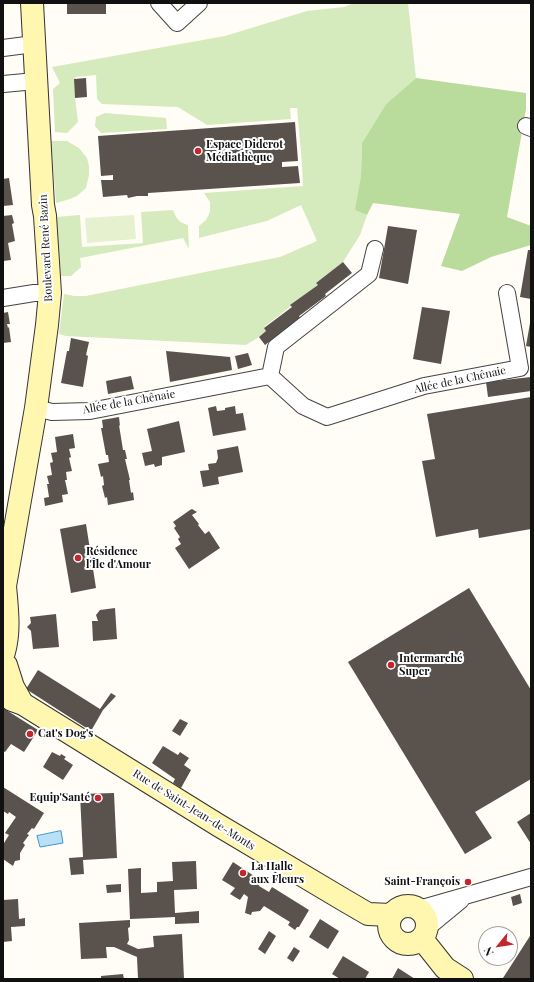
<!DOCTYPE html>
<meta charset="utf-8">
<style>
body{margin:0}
#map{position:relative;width:534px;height:982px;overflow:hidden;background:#fffdf5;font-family:"Playfair Display",serif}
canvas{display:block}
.frame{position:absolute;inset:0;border:4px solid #111;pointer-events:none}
.north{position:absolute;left:478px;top:926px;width:40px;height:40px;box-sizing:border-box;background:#fff;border:1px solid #a0a0a0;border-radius:50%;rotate:240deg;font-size:11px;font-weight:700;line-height:16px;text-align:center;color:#111}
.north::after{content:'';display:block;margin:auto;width:14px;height:18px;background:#c4262e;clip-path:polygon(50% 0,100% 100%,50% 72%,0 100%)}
</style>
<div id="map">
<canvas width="534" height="982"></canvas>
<div class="frame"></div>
<div class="north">N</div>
</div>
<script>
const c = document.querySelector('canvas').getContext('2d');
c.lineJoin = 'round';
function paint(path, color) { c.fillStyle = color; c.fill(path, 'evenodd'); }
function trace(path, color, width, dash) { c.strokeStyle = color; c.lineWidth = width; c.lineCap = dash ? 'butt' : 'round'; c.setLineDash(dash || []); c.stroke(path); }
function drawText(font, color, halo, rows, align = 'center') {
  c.font = font + ' "Playfair Display",serif'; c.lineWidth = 4; c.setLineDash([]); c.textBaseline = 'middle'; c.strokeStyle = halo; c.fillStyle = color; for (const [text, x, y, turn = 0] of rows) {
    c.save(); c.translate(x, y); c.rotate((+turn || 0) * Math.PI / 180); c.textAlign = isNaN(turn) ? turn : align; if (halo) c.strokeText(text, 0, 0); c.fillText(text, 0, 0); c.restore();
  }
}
paint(new Path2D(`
 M354 3H408L416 78 386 104 362 143 361 176 356 210 367 215 360 235 343 262 316 283 318 285 264 327 266 331 259 337 246 345 66 336 59 334 64 294 74 296H86L280 257 317 241 301 205 267 221 199 238V226L206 220 210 212V202L204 193 303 186 302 164 297 108H290L291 119 207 125 178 107 102 104 97 99 96 75 76 77 74 79 75 98 78 122 67 133 55 132 53 89 60 83 52 67 225 36 307 11 344 7Z
 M105 113 166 118 167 129 101 133 95 126 96 117Z
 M51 141H67L79 148 87 158 89 166V175L86 188 77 196 70 199 56 203Z
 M173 210C176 218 179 223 188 225L189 249 183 238 80 258 81 267 71 276H61L56 217 80 215 82 247 143 243 141 212Z`), '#d5ebbd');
paint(new Path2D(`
 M416 78 526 93V109L507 217 531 226V245L491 257 462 271 441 266 460 214 373 203 367 215 355 210 361 176 362 143 386 104Z`), '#b9dc9c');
paint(new Path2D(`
 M134 215 136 239 87 243 85 218Z`), '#e6f2cf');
const water = new Path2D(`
 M61 831 63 843 40 847 37 836Z`);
paint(water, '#b9e0f7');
trace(water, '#3f96cf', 1);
paint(new Path2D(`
 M67 3H106V14H67Z
 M86 78 87 97 75 98 74 79Z
 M295 122 298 161 282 162V167L298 166 300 183 148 193V196H137L128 198 127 195 103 197 101 180H113V175L101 176 98 136Z
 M9 178 13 205 3 206V179Z
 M12 215 14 223 12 224 15 241 8 243 11 260 3 261V216Z
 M388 226 417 230 408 284 379 278Z
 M528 250H531V299L520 297Z
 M343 262 352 273 325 294 326 296 299 316 300 318 265 345 259 337 266 331 264 328 292 307 290 305 318 285 316 283Z
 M422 307 450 311 441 364 413 359Z
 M8 312 10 324H7L8 328 9 327 11 342 3 343V313Z
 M530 323H531V347L526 346Z
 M71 338 89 342 86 355 88 356 83 387 61 383 67 351H69Z
 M166 351 230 357 232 370 170 382Z
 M248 353 252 365 238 369 235 356Z
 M131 376 134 389 108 394 106 381Z
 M531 377V391L488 397 486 382Z
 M531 397V529L479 538 478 529 436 537 422 461 435 459 427 414Z
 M216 406 217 411 225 410V408L235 406 236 414 243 413 246 430 213 436 208 408Z
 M119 417 120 426 119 425 123 450H125L127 459H125L130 480H129L131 493 133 492 134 500 108 505 107 497 105 498 102 486 104 485 103 476 101 477 98 464 109 462 108 455H106L101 428H103L102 420Z
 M179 421 185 452 162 457V465L155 467 154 464 145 466 142 453 152 451 147 429Z
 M73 434 75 448 69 449 71 457 69 458 72 471 66 472 67 480H65L68 494 62 495 63 502 45 506 44 498 49 497 47 484H49L47 476 52 475 50 463 53 462 51 453 57 452 55 437Z
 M238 446 243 472 218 477 219 484 203 487 200 471 209 470 208 464 216 463 218 458 217 450Z
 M192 509 197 512 192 515 199 524 198 525 205 534 209 531 220 548 189 569 175 548 181 544 178 539 180 537 174 528 176 526 173 522 190 510Z
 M86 524 96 588 71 593 60 529Z
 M469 588 531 690V731H530L531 732V779L475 812 492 838 465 854 348 662Z
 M115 608 117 639 93 641 92 621H98L96 615 100 610Z
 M56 614 59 647 33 649 31 631 27 627 31 623 30 617Z
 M38 670 100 709 111 693 116 696 103 710 91 731 26 689Z
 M3 708 38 730 24 752 11 744 5 752 3 751Z
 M180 719 188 723 180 736 172 731Z
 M163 746 178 755 180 752 189 758 184 765 191 770 181 788 173 783 175 779 152 763Z
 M52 752 60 756 61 754 66 757 64 759 73 765 63 780 43 767Z
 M3 787 44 813 34 829 32 828 27 834 29 835 23 843 25 845 20 853V860L15 861 13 866 3 859V842L4 843 9 835 5 833 16 817 9 812 8 814 3 811Z
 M114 793 117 858 83 860 84 874 71 875 69 858 83 857 80 794Z
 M531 813V844L517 822Z
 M196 861 197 889 174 890 175 913 199 911V923L175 924V917L130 919 128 869 141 868V893L157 892V882L173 881 172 862Z
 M233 862 260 880 259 886 269 892 272 887 309 910 299 927H297L295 930 288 925 290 922 264 906 260 911 252 912 251 915 245 913 248 897 244 894 240 900 230 894 235 888 222 880Z
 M121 884V892L107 893 106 885Z
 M520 894 522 903 513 906 511 897Z
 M18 899 19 919 25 918V926L11 927 12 941 3 942V900Z
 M320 919 339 931 328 949 309 937Z
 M130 920V927L128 928 129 940 127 944 138 949 154 947 153 936 182 934 184 979H138L137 957 114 947H106L107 958 81 959 79 923Z
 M269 931 276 936 265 954 258 949Z
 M530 936 531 937V979H505L503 978Z
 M294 947 300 951 293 962 287 958Z
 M343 956 369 972 365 979H340L332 974Z
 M398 968 415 979H392Z
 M123 974 124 979H101V976Z`), '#5a524d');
const street = new Path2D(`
 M159 3 177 23 199 3
 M3 48 34 44
 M3 84 36 81
 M526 126 531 128
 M3 298 34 293H50
 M270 376 276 347 369 274 375 249
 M36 408 52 412 90 411 270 376 303 406 327 417 424 386 520 368 507 293
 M419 909 531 877
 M427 928 461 900`);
const secondary = new Path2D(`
 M3 590 5 586 36 408 47 325 50 293 45 216 43 205 32 3
 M4 652C10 630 7 609 5 586
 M6 665 13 687 22 703
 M3 691 12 700 23 704 218 825 344 900 368 914 391 915
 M389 925a19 19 0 1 1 38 0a19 19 0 1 1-38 0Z
 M422 939 445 968 462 979`);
trace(street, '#444', 18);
trace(secondary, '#333', 24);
trace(street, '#fff', 16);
trace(secondary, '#fff6b0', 22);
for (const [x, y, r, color] of [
 [198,151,4,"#c4262e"],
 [78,558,4,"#c4262e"],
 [391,665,4,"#c4262e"],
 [30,734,4,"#c4262e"],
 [98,798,4,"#c4262e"],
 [243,873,4,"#c4262e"],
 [468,882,4,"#c4262e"]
]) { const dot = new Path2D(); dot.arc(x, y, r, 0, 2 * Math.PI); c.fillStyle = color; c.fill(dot); trace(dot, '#fff', 1.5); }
drawText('bold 11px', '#111', '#fff', [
 ["Espace Diderot",206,145],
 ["Médiathèque",206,158],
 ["Résidence",86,552],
 ["l'Île d'Amour",86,565],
 ["Intermarché",399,659],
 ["Super",399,672],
 ["Cat's Dog's",38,734],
 ["Equip'Santé",90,798,"right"],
 ["La Halle",251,867],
 ["aux Fleurs",251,880],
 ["Saint-François",460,882,"right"]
], 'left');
drawText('11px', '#111', '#fff', [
 ["Boulevard René Bazin",46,248,-93],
 ["Allée de la Chênaie",460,380,-12],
 ["Allée de la Chênaie",129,402,-10],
 ["Rue de Saint-Jean-de-Monts",194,810,32]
]);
</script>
